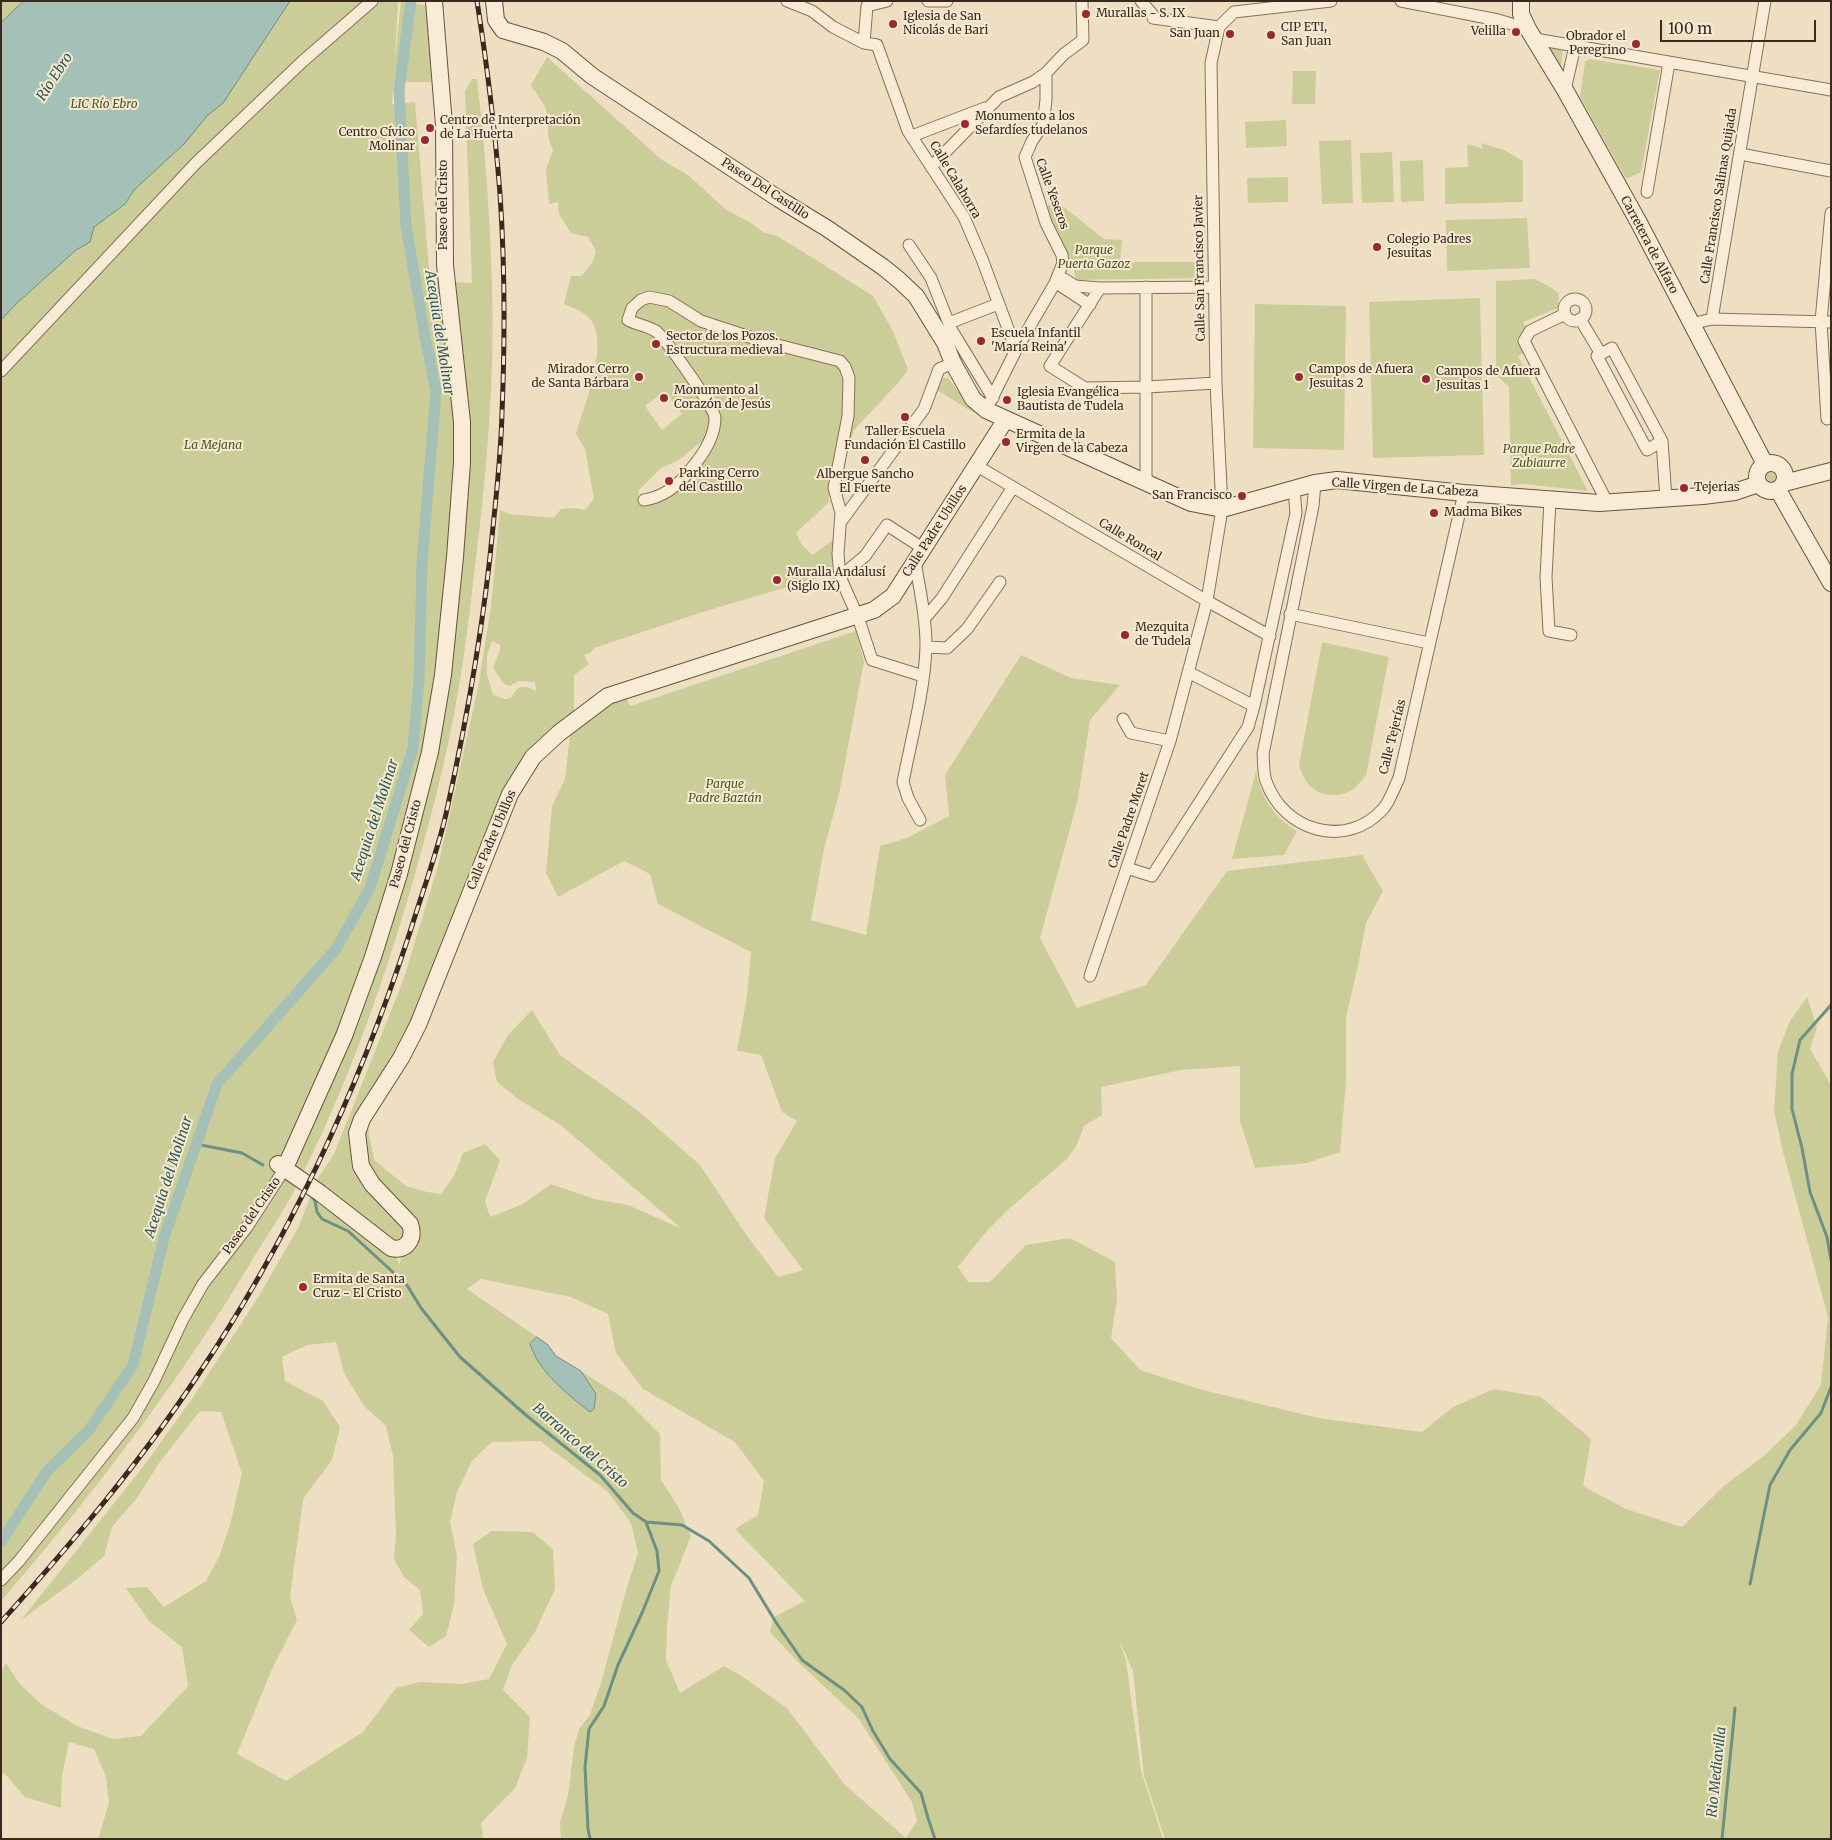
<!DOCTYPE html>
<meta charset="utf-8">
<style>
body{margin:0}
#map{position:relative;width:1832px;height:1840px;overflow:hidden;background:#eedfc3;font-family:Merriweather,serif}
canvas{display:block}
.frame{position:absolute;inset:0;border:2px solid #39291e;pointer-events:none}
.scale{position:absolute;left:1660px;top:20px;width:156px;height:22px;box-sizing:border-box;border:2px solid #39291e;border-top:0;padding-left:6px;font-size:15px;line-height:18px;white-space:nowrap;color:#39291e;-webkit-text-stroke:4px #f6e9d2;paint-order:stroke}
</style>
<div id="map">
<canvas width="1832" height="1840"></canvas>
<div class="frame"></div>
<div class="scale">100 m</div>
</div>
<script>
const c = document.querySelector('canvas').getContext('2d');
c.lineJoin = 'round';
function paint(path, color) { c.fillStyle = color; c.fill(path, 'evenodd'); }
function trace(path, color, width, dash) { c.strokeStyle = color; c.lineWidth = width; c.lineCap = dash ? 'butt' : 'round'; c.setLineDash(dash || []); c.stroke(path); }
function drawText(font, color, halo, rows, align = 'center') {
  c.font = font + ' Merriweather,serif'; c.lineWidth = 4; c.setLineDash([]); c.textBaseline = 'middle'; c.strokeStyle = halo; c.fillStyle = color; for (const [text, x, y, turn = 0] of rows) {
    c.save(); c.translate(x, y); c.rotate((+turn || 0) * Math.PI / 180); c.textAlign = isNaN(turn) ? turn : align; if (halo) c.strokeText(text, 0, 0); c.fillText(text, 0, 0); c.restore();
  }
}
paint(new Path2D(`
 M1 1H398L395 60 401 1 429 6 431 82H394L392 104 415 102 430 281 472 283 465 91 472 79H477C485 148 490 217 492 286 495 376 487 468 476 558 470 610 464 662 454 714 444 768 430 821 415 874 384 983 346 1090 294 1191 282 1215 265 1238 251 1262 179 1382 93 1495 1 1601Z
 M1548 47 1563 50 1561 66 1559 67Z
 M547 57 662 160 688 175 725 209 751 223 763 232 777 236 797 248 873 296 893 331 908 370 898 383 854 430 844 463 835 457 828 483 829 502 796 533 802 545 812 555 833 540V565L825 576 709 610 594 648 590 653 584 655 589 664 574 675V721L532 756 509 795 418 1025C412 1036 407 1049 400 1059 393 1068 384 1076 377 1085 354 1115 337 1153 365 1186 375 1198 397 1213 409 1223 414 1238 409 1249 393 1249L399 1265 404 1251 415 1237 416 1223 390 1196 366 1167 362 1137 368 1119 369 1135 374 1160 406 1186 427 1192 441 1194 454 1176 463 1153 485 1144 500 1160 485 1201 490 1217 523 1204 551 1184 594 1199 628 1205 682 1229 562 1126 518 1099 497 1082 493 1062 508 1035 532 1010 560 1055 636 1109 700 1165 745 1233 778 1277 803 1270 764 1218 775 1158 797 1121 782 1112 761 1055 737 1051 747 996 751 952 658 904 650 874 624 861 558 897 546 873 552 806 565 779 571 725 608 696 624 693 630 706 856 631 864 662 839 794 824 849 811 920 866 935 880 846 907 838 949 816 945 775 1021 655 1071 678 1120 685 1090 720 1078 799 1040 938 1077 1008 1146 985 1227 871 1362 855 1383 891 1366 923 1358 966 1346 1017V1080L1340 1152 1307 1163 1255 1168 1240 1121V1066L1181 1070 1101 1087 1102 1115 1084 1126 1077 1144 1068 1158 1010 1208 985 1233 958 1267 968 1282H990L1026 1245 1070 1238 1115 1262 1117 1299 1111 1338 1140 1370 1199 1389 1318 1418 1422 1432 1453 1407 1494 1389 1541 1397 1591 1439 1583 1486 1626 1509 1682 1527 1725 1485 1765 1455 1796 1425 1821 1385 1828 1317 1783 1152 1774 1111 1778 1051 1790 1021 1807 997 1817 1027 1810 1049 1831 1085V1839H1165L1144 1776 1133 1671 1118 1637 1126 1661 1141 1771 1163 1839H561L560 1823 568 1796 574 1747 579 1729 590 1715 601 1683 627 1587 638 1553 631 1523 608 1492 540 1441 492 1442 472 1461 457 1492 450 1522 457 1556 454 1605 446 1636 429 1647 409 1630 423 1614 420 1590 404 1577 394 1559 396 1535 393 1456 386 1426 364 1406 344 1373 336 1342 307 1345 282 1357 285 1381 323 1401 340 1427 332 1460 303 1499 290 1597 297 1620 272 1669 237 1754 286 1781 363 1732 396 1688 420 1682 462 1684 489 1679 507 1644 483 1589 473 1544 492 1531 533 1532 553 1550 555 1589 535 1632 512 1665 503 1690 530 1717 527 1758 515 1788 481 1823 483 1839H98L109 1803 106 1777 94 1749 69 1742 62 1775 61 1808 25 1797 6 1775 1 1772V1672L6 1663 19 1683 41 1704 77 1726 113 1739 141 1736 188 1686 182 1647 149 1621 126 1588 147 1587 164 1607 206 1581 219 1557 230 1525 242 1473 221 1412 200 1411 159 1463 137 1498 112 1527 104 1556 77 1579 21 1620 143 1467 194 1396 257 1299 298 1228 317 1180 334 1154 403 981 438 866 478 688 491 607 500 510 509 514 554 518 561 509 575 508 585 510 594 499 585 449 576 434C584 406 609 346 591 320 585 312 573 308 564 304L571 276H582L593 261 596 251 588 237 571 233 559 214 558 202 549 204 546 169 553 151 549 141 546 108 531 85ZM665 391 682 414 662 430 645 406ZM700 443 709 448 699 471 678 492 656 503H638L639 490 661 468 677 461ZM492 641 500 645V650L493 668 504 684 510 686 518 681 535 682 536 691C524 685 519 684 511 698L505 699 493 695 487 674V655ZM481 1279 571 1297 608 1314 616 1353 643 1389 735 1442 764 1481 758 1515 735 1529 805 1601 774 1617 770 1632 798 1662 858 1718 912 1802 917 1821 906 1838 845 1785 787 1708 740 1675 724 1666 680 1693 666 1660 667 1627 671 1586 691 1536 679 1508 661 1480 660 1434 625 1399 581 1371 596 1394 594 1409 590 1412C567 1394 539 1371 530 1344L537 1337 467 1289Z
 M1589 59 1660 70 1641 172 1626 179 1580 97 1585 62Z
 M1293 71H1316L1315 104H1292Z
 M1286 120 1287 146 1246 148 1245 122Z
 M1351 140 1353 203 1322 204 1319 141Z
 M1481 143 1504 150 1523 161V202L1445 204V168L1468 167 1467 146 1469 144 1483 149Z
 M1392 152 1394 202 1362 203 1360 153Z
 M1423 160 1424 201 1401 202 1400 161Z
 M1288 177V202L1248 203 1247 178Z
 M1052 201 1064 207 1104 239 1122 240 1120 262H1202L1203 278 1076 280 1073 265 1047 217 1045 209Z
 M1527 218 1530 268 1447 271 1446 220Z
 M1535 279 1552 288 1559 294 1558 308 1523 322 1526 328 1517 339 1525 352 1518 356 1588 491 1525 484 1511 485 1509 387 1498 377 1496 372V281Z
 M1480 298 1484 455 1373 458 1369 302Z
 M1255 304 1346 306 1344 450 1253 448Z
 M941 378H948L976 413 971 411 937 390V387Z
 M1762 476a10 10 0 1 1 20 0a10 10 0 1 1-20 0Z
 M1322 642 1389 657 1366 775C1362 780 1357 786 1352 790 1347 793 1340 795 1334 795 1313 795 1305 783 1299 765Z
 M1256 772C1262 799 1273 816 1297 831L1284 855 1232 859Z`), '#cacd97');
const water = new Path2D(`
 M24 1H290L223 103 207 116 184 144 134 190 125 204 94 227 90 242 76 250 16 304 1 320V23Z
 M537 1337 547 1344 556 1356 581 1371 596 1394 594 1409 590 1412C567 1394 539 1372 530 1344Z`);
paint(water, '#a5c1b7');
trace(water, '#6c9084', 1);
trace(new Path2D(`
 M1831 1005 1800 1040 1792 1074V1109L1802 1148 1810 1192 1827 1237 1831 1260
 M196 1144 242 1153 263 1165
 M311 1195 315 1201 317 1212 322 1219 348 1231 407 1285 421 1308 460 1357 527 1416 600 1475 633 1513 646 1522 657 1551 659 1571 642 1613 618 1665 604 1706 589 1729 585 1767 588 1829 590 1839
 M646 1522 682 1525 709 1541 749 1578 777 1624 802 1660 844 1690 862 1707 873 1731 890 1759 921 1793 928 1818 935 1839
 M1750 1584 1770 1485 1790 1450 1821 1413 1831 1387
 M1722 1839 1735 1708`), '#6c9084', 3);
trace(new Path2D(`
 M1 1542 47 1471 89 1430 133 1365 164 1238 217 1084 336 949 370 888 413 748 419 680 422 563 436 391 424 331 406 226 399 90 411 1`), '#a5c1b7', 11);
const street = new Path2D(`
 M787 1 812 11 833 27 864 43 877 45 908 131 964 217 982 259 1016 350
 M928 1H947
 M1141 1 1153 15V18L1219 27
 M1401 1 1498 20 1528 29
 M1219 27 1234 12 1331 1
 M1535 39 1831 90
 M864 43 867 6 887 1
 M1565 90 1575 46
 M912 136 985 108
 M1740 154 1831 171
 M931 167 999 97 1033 82 1046 73 1064 54 1083 40 1082 1
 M1647 192 1669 63
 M909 245 931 278 951 329 993 398
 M1055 283 1064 279 1075 286 1100 288 1214 287
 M1061 286 1090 305
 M1146 287V484
 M1100 288 1050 366 1085 388 1147 387 1216 383
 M1564 310a11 11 0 1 1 22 0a11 11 0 1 1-22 0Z
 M1565 314 1530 331 1524 341 1607 502
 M1580 319 1601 354
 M1712 319 1765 1
 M949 323 998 304
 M1691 324 1712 319 1831 322
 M1612 348 1662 441 1647 450 1597 356Z
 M1 371 196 163 303 61 372 1
 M986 410 1016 350 1055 283 1063 263 1062 255 1046 223 1025 157 1032 141 1043 125 1046 100V73
 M1827 419 1821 321 1831 213
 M1662 441 1666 499
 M977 466 1207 601 1270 636
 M1315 483 1313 506 1263 754C1264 762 1263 773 1266 781 1283 831 1346 850 1383 809 1390 801 1394 788 1399 778L1464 493
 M644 500C664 497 679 485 691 469 702 456 715 436 715 418 715 408 666 340 657 332 649 326 637 325 628 320L632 308 641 300 649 297 669 301 701 321 762 341 840 361 845 367 849 378 848 416 834 488 841 513 838 554 840 577 858 617 872 660 923 676
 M1550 500 1546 577 1549 631 1571 635
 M840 523 924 409 939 369 953 363
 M915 562C920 590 926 618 926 646 925 689 911 740 903 782L908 798 920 820
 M840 577 865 556 887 525 924 549
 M1290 614 1429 643
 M925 618 942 598 1013 487
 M926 647 947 648 967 629 1000 582
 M1188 672 1254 706
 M1123 719 1131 733 1170 741
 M1127 868 1152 876 1248 727 1254 706 1296 513 1294 489
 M1090 976 1170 741 1207 601 1222 509 1216 383 1211 63 1219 27
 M1 1580 19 1561 133 1418 154 1381 183 1319 203 1284 247 1227 285 1168`);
const secondary = new Path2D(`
 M494 1 496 20 503 30 544 42 562 51 592 76 779 199 828 229 883 267 899 280 916 296 945 343 953 363 973 399 986 410 1191 503 1222 509 1315 483 1337 480 1464 493 1599 503 1703 496 1735 492 1758 484
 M1521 1V14L1528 29 1565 90 1638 221 1765 464
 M1757 477a14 14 0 1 1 28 0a14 14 0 1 1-28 0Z
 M1784 483 1831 471
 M1778 490 1831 583
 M278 1164 320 1193 391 1248C407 1252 415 1238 410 1224L372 1184 361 1166 357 1133 362 1119 401 1058 418 1025 510 794 533 757 559 733 608 696 874 610 893 596 1006 419
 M285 1168 344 1036 373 957 399 874 430 752 443 675 455 557 462 463V422L445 265 444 125 434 1`);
trace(street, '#896f59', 13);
trace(secondary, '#6b513d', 18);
trace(street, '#f9ecd6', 11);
trace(secondary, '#f9ecd6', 16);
const rail = new Path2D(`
 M1 1622C71 1544 140 1463 198 1375 290 1238 359 1088 410 932 422 893 437 853 446 814 467 719 484 624 493 527 497 490 501 451 502 413 505 340 505 266 500 194 495 129 487 65 477 1`);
trace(rail, '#39291e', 5);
trace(rail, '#f6e9d2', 3, [9]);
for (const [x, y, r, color] of [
 [1086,14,5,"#992931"],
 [893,24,5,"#992931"],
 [1516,32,5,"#992931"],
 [1230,34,5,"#992931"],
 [1271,35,5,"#992931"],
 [1636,44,5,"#992931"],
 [965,124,5,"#992931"],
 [430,128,5,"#992931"],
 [425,140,5,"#992931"],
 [1377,247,5,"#992931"],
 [981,341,5,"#992931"],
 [656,344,5,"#992931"],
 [639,377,5,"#992931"],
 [1299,377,5,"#992931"],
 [1426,379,5,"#992931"],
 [664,398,5,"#992931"],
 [1007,400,5,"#992931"],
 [905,417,5,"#992931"],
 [1006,442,5,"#992931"],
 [865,460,5,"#992931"],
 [669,481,5,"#992931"],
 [1684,488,5,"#992931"],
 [1242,496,5,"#992931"],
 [1434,513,5,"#992931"],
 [777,580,5,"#992931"],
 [1125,635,5,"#992931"],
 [303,1287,5,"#992931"]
]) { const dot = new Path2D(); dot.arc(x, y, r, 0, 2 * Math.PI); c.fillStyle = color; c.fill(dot); trace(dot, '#f6e9d2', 2); }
drawText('12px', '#39291e', '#f6e9d2', [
 ["Murallas - S. IX",1096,14],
 ["Iglesia de San",903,17],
 ["Nicolás de Bari",903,31],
 ["CIP ETI,",1281,28],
 ["San Juan",1281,42],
 ["Velilla",1506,32,"right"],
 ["San Juan",1220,34,"right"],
 ["Obrador el",1626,37,"right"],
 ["Peregrino",1626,51,"right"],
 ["Monumento a los",975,117],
 ["Sefardíes tudelanos",975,131],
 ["Centro de Interpretación",440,121],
 ["de La Huerta",440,135],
 ["Centro Cívico",415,133,"right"],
 ["Molinar",415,147,"right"],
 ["Colegio Padres",1387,240],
 ["Jesuitas",1387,254],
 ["Escuela Infantil",991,334],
 ["'María Reina'",991,348],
 ["Sector de los Pozos.",666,337],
 ["Estructura medieval",666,351],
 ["Mirador Cerro",629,370,"right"],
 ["de Santa Bárbara",629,384,"right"],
 ["Campos de Afuera",1309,370],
 ["Jesuitas 2",1309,384],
 ["Campos de Afuera",1436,372],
 ["Jesuitas 1",1436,386],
 ["Monumento al",674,391],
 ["Corazón de Jesús",674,405],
 ["Iglesia Evangélica",1017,393],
 ["Bautista de Tudela",1017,407],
 ["Taller Escuela",905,432,"center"],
 ["Fundación El Castillo",905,446,"center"],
 ["Ermita de la",1016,435],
 ["Virgen de la Cabeza",1016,449],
 ["Parking Cerro",679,474],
 ["del Castillo",679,488],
 ["Albergue Sancho",865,475,"center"],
 ["El Fuerte",865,489,"center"],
 ["Tejerias",1694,488],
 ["San Francisco",1232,496,"right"],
 ["Madma Bikes",1444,513],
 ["Muralla Andalusí",787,573],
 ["(Siglo IX)",787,587],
 ["Mezquita",1135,628],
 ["de Tudela",1135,642],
 ["Ermita de Santa",313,1280],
 ["Cruz - El Cristo",313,1294]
], 'left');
drawText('italic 12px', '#4c5524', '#f6e9d2', [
 ["LIC Río Ebro",104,105],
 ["Parque",1094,251],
 ["Puerta Gazoz",1094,265],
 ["La Mejana",213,446],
 ["Parque Padre",1539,450],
 ["Zubiaurre",1539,464],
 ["Parque",725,785],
 ["Padre Baztán",725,799]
]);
drawText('12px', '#39291e', '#f6e9d2', [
 ["Calle Calahorra",955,180,59],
 ["Paseo Del Castillo",765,189,33],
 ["Calle Yeseros",1052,194,70],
 ["Calle Francisco Salinas Quijada",1719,196,-81],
 ["Paseo del Cristo",444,205,-90],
 ["Carretera de Alfaro",1649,245,62],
 ["Calle San Francisco Javier",1200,268,-91],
 ["Calle Virgen de La Cabeza",1405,488,4],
 ["Calle Padre Ubillos",935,531,-57],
 ["Calle Roncal",1130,540,31],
 ["Calle Tejerías",1393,737,-76],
 ["Calle Padre Moret",1129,820,-71],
 ["Calle Padre Ubillos",492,840,-67],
 ["Paseo del Cristo",406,844,-75],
 ["Paseo del Cristo",252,1216,-55]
]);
drawText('italic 14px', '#2d5853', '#f6e9d2', [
 ["Río Ebro",55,77,-57],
 ["Acequia del Molinar",439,333,81],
 ["Acequia del Molinar",375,820,-72],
 ["Acequia del Molinar",169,1177,-72],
 ["Barranco del Cristo",580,1446,41],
 ["Rio Mediavilla",1717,1772,-84]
]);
</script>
